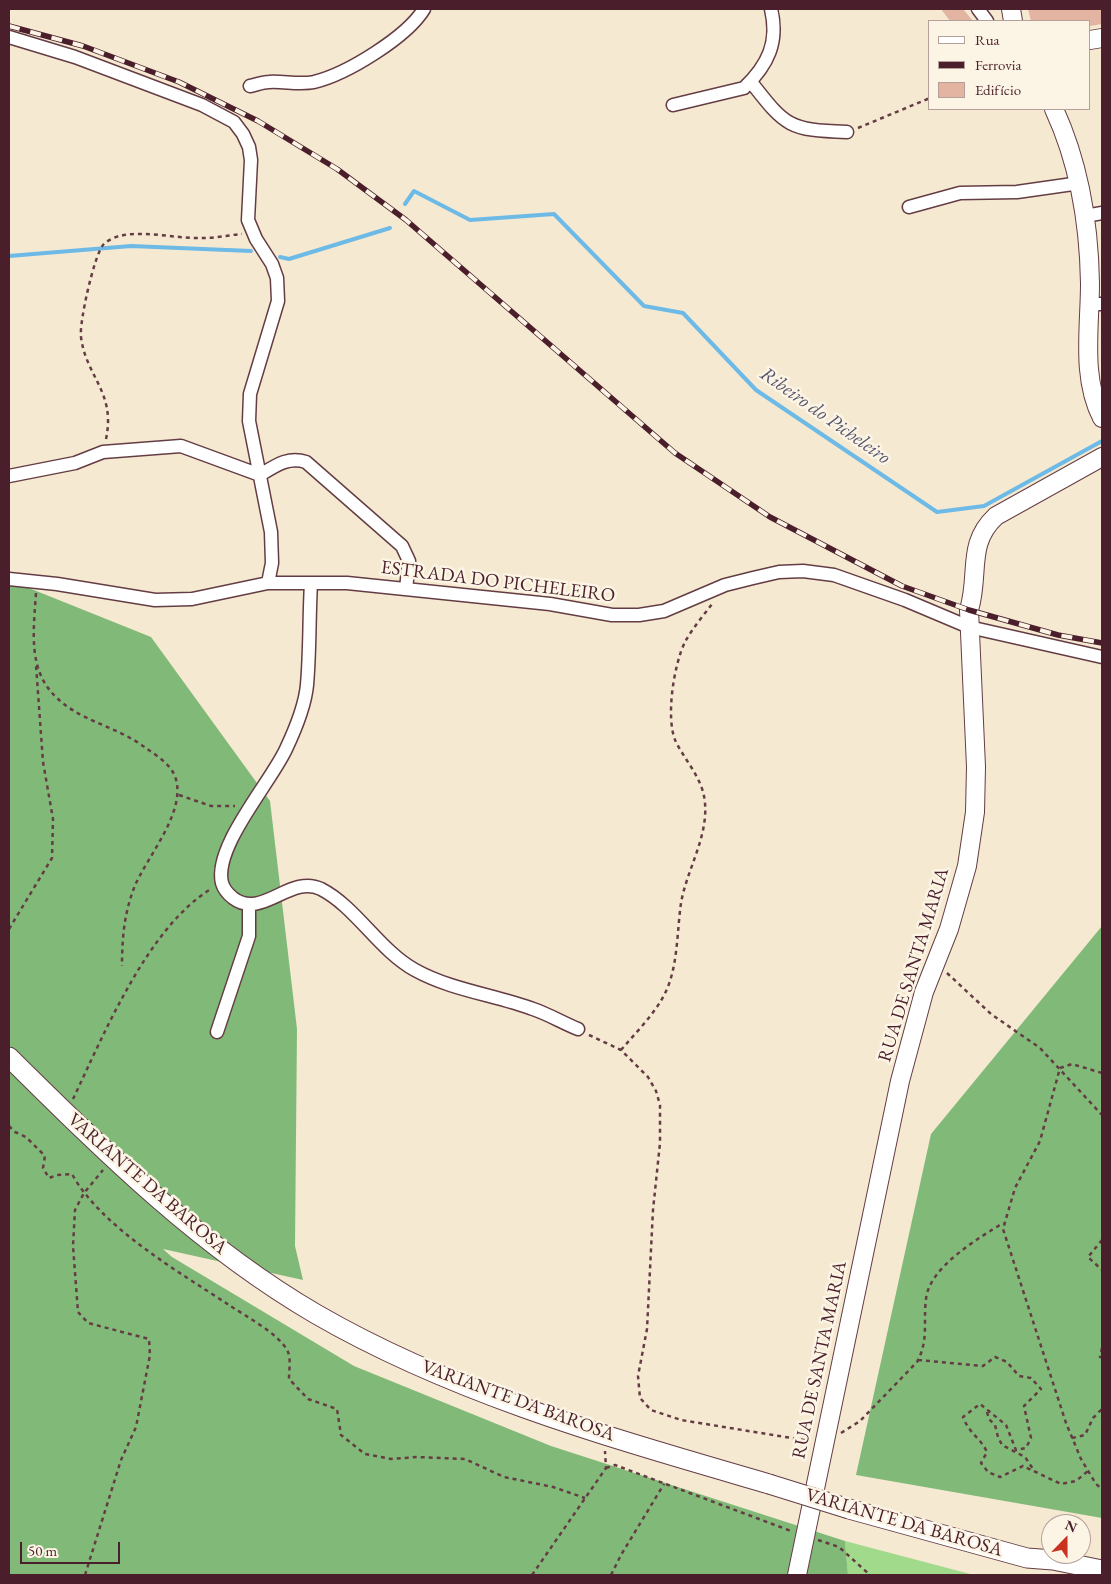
<!DOCTYPE html>
<meta charset="utf-8">
<style>
body{margin:0}
#map{position:relative;width:1111px;height:1584px;overflow:hidden;background:#f6e9d1;font-family:"EB Garamond",serif}
canvas{display:block}
.frame{position:absolute;inset:0;border:10px solid #4a1f2b;pointer-events:none}
.legend{position:absolute;left:928px;top:20px;width:162px;height:90px;box-sizing:border-box;background:#fcf5e5;border:1px solid #b59f9b;margin:0;padding:6px 9px;list-style:none;font-size:15px;color:#4a1f2b}
.legend li{display:flex;align-items:center;gap:10px;height:25px}
.legend b{width:25px;border:1px solid #b59f9b}
.north{position:absolute;left:1041px;top:1514px;width:50px;height:50px;box-sizing:border-box;background:#fcf5e5;border:1px solid #b59f9b;border-radius:50%;rotate:22deg;font-size:14px;font-weight:700;line-height:20px;text-align:center;color:#4a1f2b}
.north::after{content:'';display:block;margin:auto;width:18px;height:22px;background:#c8321e;clip-path:polygon(50% 0,100% 100%,50% 72%,0 100%)}
.scale{position:absolute;left:20px;top:1542px;width:100px;height:22px;box-sizing:border-box;border:2px solid #4a1f2b;border-top:0;padding-left:6px;font-size:15px;line-height:18px;white-space:nowrap;color:#4a1f2b;-webkit-text-stroke:4px #fcf5e5;paint-order:stroke}
</style>
<div id="map">
<canvas width="1111" height="1584"></canvas>
<div class="frame"></div>
<ul class="legend">
<li><b style="height:6px;background:#fff"></b>Rua</li>
<li><b style="height:6px;background:#4a1f2b"></b>Ferrovia</li>
<li><b style="height:14px;background:#e4b4a2"></b>Edifício</li>
</ul>
<div class="north">N</div>
<div class="scale">50 m</div>
</div>
<script>
const c = document.querySelector('canvas').getContext('2d');
c.lineJoin = 'round';
function paint(path, color) { c.fillStyle = color; c.fill(path, 'evenodd'); }
function trace(path, color, width, dash) { c.strokeStyle = color; c.lineWidth = width; c.lineCap = dash ? 'butt' : 'round'; c.setLineDash(dash || []); c.stroke(path); }
function drawText(font, color, halo, rows, align = 'center') {
  c.font = font + ' "EB Garamond",serif'; c.lineWidth = 5; c.setLineDash([]); c.textBaseline = 'middle'; c.strokeStyle = halo; c.fillStyle = color; for (const [text, x, y, turn = 0] of rows) {
    c.save(); c.translate(x, y); c.rotate((+turn || 0) * Math.PI / 180); c.textAlign = isNaN(turn) ? turn : align; if (halo) c.strokeText(text, 0, 0); c.fillText(text, 0, 0); c.restore();
  }
}
paint(new Path2D(`
 M845 1541 974 1575H848Z`), '#a2da8c');
paint(new Path2D(`
 M9 580 151 637 270 801 297 1029 295 1246 303 1280 163 1249 172 1257 354 1366 551 1446 845 1541 848 1575H9Z
 M1102 926V1518L856 1475 931 1134Z`), '#81ba78');
trace(new Path2D(`
 M405 204 414 191 470 220 554 214 644 306 683 313 756 390 937 512 984 506 1102 441
 M9 256 131 246 251 251
 M280 257 289 259 390 228`), '#6dbae7', 4);
paint(new Path2D(`
 M941 9H963L973 21H950Z
 M1028 9H1102V24L1090 26V21H1031Z`), '#e4b4a2');
const street = new Path2D(`
 M978 9 987 21
 M9 37 75 57 202 105 234 122 243 134 249 147 251 160 248 220 256 239 272 264 277 278 278 301 250 394 249 421 271 532 272 563 268 583
 M751 82C786 127 789 130 847 132
 M250 86C256 85 262 82 269 82 283 81 300 85 314 82 347 74 407 37 424 9
 M673 105 744 88C768 65 779 42 771 9
 M909 207 960 193 1017 192 1080 183
 M1085 216 1102 213
 M1089 304H1102
 M9 476 75 463 103 452 181 446 260 475C275 466 288 456 306 462L402 546 409 561 406 589
 M9 579 57 584 155 600 192 599 268 583H347L550 604 612 615H639L664 611 725 585 753 578 779 572 803 571 834 575 905 600 969 627 1102 657
 M311 583C309 617 310 651 307 685 305 706 295 730 286 749 271 782 213 847 222 883 224 890 228 894 233 898 262 920 290 874 321 889 356 907 379 950 415 970 451 990 495 995 533 1009 548 1014 563 1023 578 1029
 M217 1032 249 936V904`);
const secondary = new Path2D(`
 M1011 9 1013 21
 M1090 40 1102 38
 M1054 109C1079 163 1089 223 1090 283 1090 328 1081 377 1102 418
 M797 1575 900 1081 924 992 949 929 967 866 975 812 976 767 969 610C980 573 966 544 996 516L1102 457`);
const primary = new Path2D(`
 M9 1057C104 1151 199 1246 316 1314 456 1395 615 1439 769 1484
 M849 1509 1027 1558 1053 1560 1102 1570`);
trace(street, '#643d44', 15);
trace(secondary, '#643d44', 20);
trace(primary, '#643d44', 21);
trace(new Path2D(`
 M858 128 930 98
 M106 439C116 392 86 377 81 337 79 323 94 256 103 245 106 241 115 237 119 236 147 230 176 239 204 238 216 238 229 235 242 234
 M36 593C32 648 27 687 83 716 103 726 125 733 143 746 154 754 168 762 174 774 190 809 146 857 134 888 124 914 122 939 122 966
 M179 795 211 806H235
 M9 929 52 858 53 819 43 762 36 665
 M947 973 991 1014 1040 1048 1102 1115
 M589 1035 621 1050 648 1077 656 1091 660 1105V1143L653 1210 647 1329 638 1376 640 1398 651 1410 681 1420 810 1441
 M621 1050C637 1031 657 1012 667 989 678 963 677 931 681 903 687 868 711 833 704 796 700 776 685 760 676 742 665 719 674 664 685 642 692 629 703 616 712 604
 M1102 1073 1072 1064 1060 1068 1040 1141 1015 1188 1003 1229 1066 1423 1081 1459 1096 1484 1102 1489
 M73 1099C104 1034 148 927 211 889
 M9 1126 15 1132 26 1137 45 1156 43 1168 49 1178 57 1175 72 1174C101 1227 179 1272 229 1305 245 1316 280 1334 288 1352 291 1359 289 1371 289 1379L308 1399 337 1409 341 1435 365 1454 391 1459 417 1457 465 1459 504 1477 553 1487 585 1498
 M1102 1240 1088 1257 1102 1270
 M1102 1348 1100 1357 1102 1358
 M918 1360 983 1366 995 1357 1007 1362 1019 1376 1031 1378 1041 1389 1024 1406 1031 1438 1026 1448 1016 1450 1006 1425 980 1404 963 1417C970 1435 980 1437 987 1452L981 1463 988 1472 1000 1477 1023 1466 1061 1484 1076 1481 1088 1471
 M987 1412 989 1419 995 1425 998 1437 1002 1445 1025 1457 1035 1472
 M841 1433 860 1421 917 1362C929 1340 923 1322 926 1299 929 1267 979 1238 1003 1223
 M1072 1438 1085 1435 1093 1418 1102 1409
 M606 1468 615 1465 791 1531
 M818 1540 839 1547 870 1575
 M85 1575 121 1460 136 1427 150 1355 149 1339 88 1323 78 1312 73 1246 75 1210 84 1193 103 1170
 M532 1575 606 1468 605 1451
 M611 1575 621 1555 664 1484`), '#643d44', 2.5, [4, 4]);
trace(street, '#fff', 12);
trace(secondary, '#fff', 18);
trace(primary, '#fff', 19);
const rail = new Path2D(`
 M9 26 83 46 179 82 258 121 337 169 406 220 675 453 770 517 902 586 969 610 1058 635 1102 643`);
trace(rail, '#4a1f2b', 5.5);
trace(rail, '#fcf5e5', 4, [11]);
const primaryBridge = new Path2D(`
 M769 1484 849 1509`);
trace(primaryBridge, '#643d44', 21, []);
trace(primaryBridge, '#fff', 19);
drawText('19px', '#4a1f2b', '#fcf5e5', [
 ["ESTRADA DO PICHELEIRO",498,582,7],
 ["RUA DE SANTA MARIA",914,965,-73],
 ["VARIANTE DA BAROSA",147,1184,41],
 ["RUA DE SANTA MARIA",820,1360,-78],
 ["VARIANTE DA BAROSA",518,1401,20],
 ["VARIANTE DA BAROSA",904,1523,16]
]);
drawText('italic 20px', '#56556d', '#fcf5e5', [
 ["Ribeiro do Picheleiro",825,416,35]
]);
</script>
